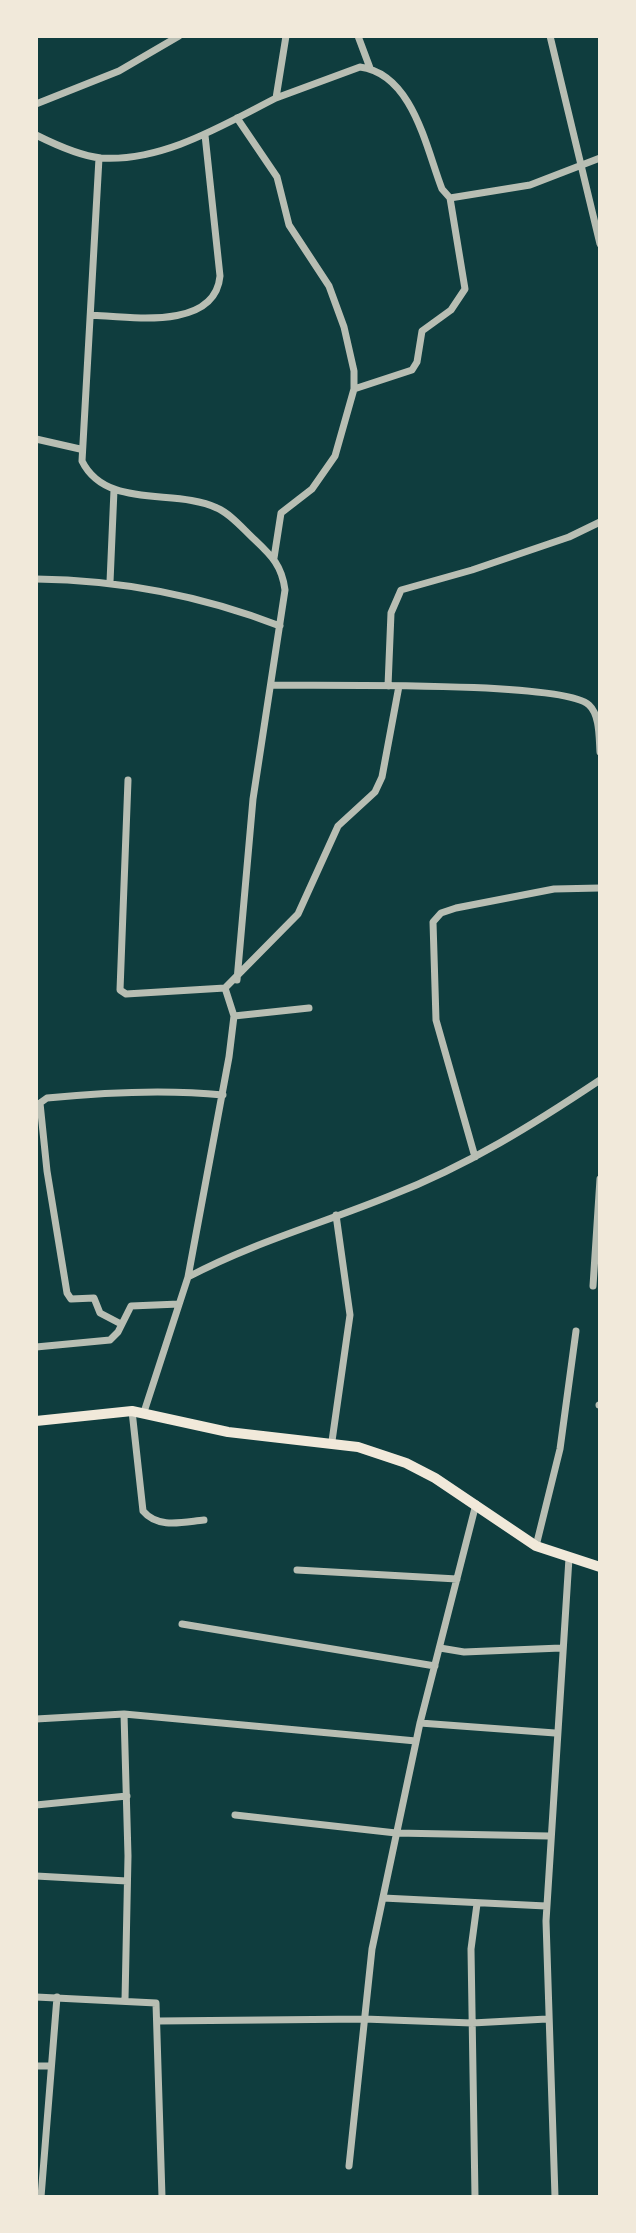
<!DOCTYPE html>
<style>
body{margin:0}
#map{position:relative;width:636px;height:2233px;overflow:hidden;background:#0f3d3e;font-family:Quicksand,sans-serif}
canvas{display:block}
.frame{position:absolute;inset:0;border:38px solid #f1e9da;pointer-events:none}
</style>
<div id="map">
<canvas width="636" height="2233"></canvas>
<div class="frame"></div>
</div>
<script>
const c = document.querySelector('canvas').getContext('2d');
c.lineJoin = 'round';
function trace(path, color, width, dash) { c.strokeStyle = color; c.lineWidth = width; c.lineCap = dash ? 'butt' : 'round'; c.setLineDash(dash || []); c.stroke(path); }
trace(new Path2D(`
 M286 36 276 98 360 67C413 74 426 148 442 189L450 198 530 185 600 158
 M358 36 370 68
 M550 36 600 244
 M36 104 119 71 179 36
 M237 118 277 177 289 225 329 286 344 327 354 371V389L335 456 312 489 281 513 274 558
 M36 135C54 144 80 156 101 158 163 162 223 125 276 98
 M99 158 82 461C106 510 176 488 217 508 231 514 243 529 255 540 272 556 282 566 285 590L253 799 237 980
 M91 315C129 317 215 331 220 276L205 135
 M354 389 412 370 417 362 422 331 451 310 465 289 450 198
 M36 439 80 449
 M36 579C122 580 200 595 280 626
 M110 582 114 490
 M271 685C320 686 563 681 589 705 600 715 599 738 600 752
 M388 686 391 613 401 590 472 570 569 537 600 522
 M128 780 120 990 126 994 225 988 298 914 338 826 375 792 382 777 399 686
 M234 1016 309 1008
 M475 1157 436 1020 433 922 441 913 456 908 554 889 600 888
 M188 1277 229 1057 234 1016 225 988
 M593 1286 600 1179
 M121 1324 100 1313 94 1298 71 1299 67 1293 47 1171 40 1103 47 1098C107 1092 164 1089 223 1095
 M36 1347 110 1340 118 1332 131 1306 179 1304
 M599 1405H600
 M132 1411 143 1511C158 1529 183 1522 204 1520
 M144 1412 188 1277C254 1242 324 1223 392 1195 467 1166 534 1124 600 1080
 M332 1441 350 1315 336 1215
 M536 1546 560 1449 576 1331
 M297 1570 457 1579
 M182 1624 435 1666
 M440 1648 464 1652 561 1648
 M36 1719 124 1714
 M420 1723 555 1733
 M36 1805 127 1796
 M235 1815 396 1833 549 1836
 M36 1876 127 1881
 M383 1898 546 1906
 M36 1997 156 2003 162 2197
 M125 2000 128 1856 124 1714 416 1741
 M159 2021 364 2019 472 2023 547 2019
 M36 2066H51
 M349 2166 372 1949 420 1723 476 1504
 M41 2197 57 1997
 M475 2197 471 1949 477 1904
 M555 2197 546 1921 569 1558`), '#b8beb3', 7);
trace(new Path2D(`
 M36 1421 132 1411 228 1432 358 1447 406 1463 435 1478 536 1546 600 1567`), '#f1e9da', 10);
</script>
